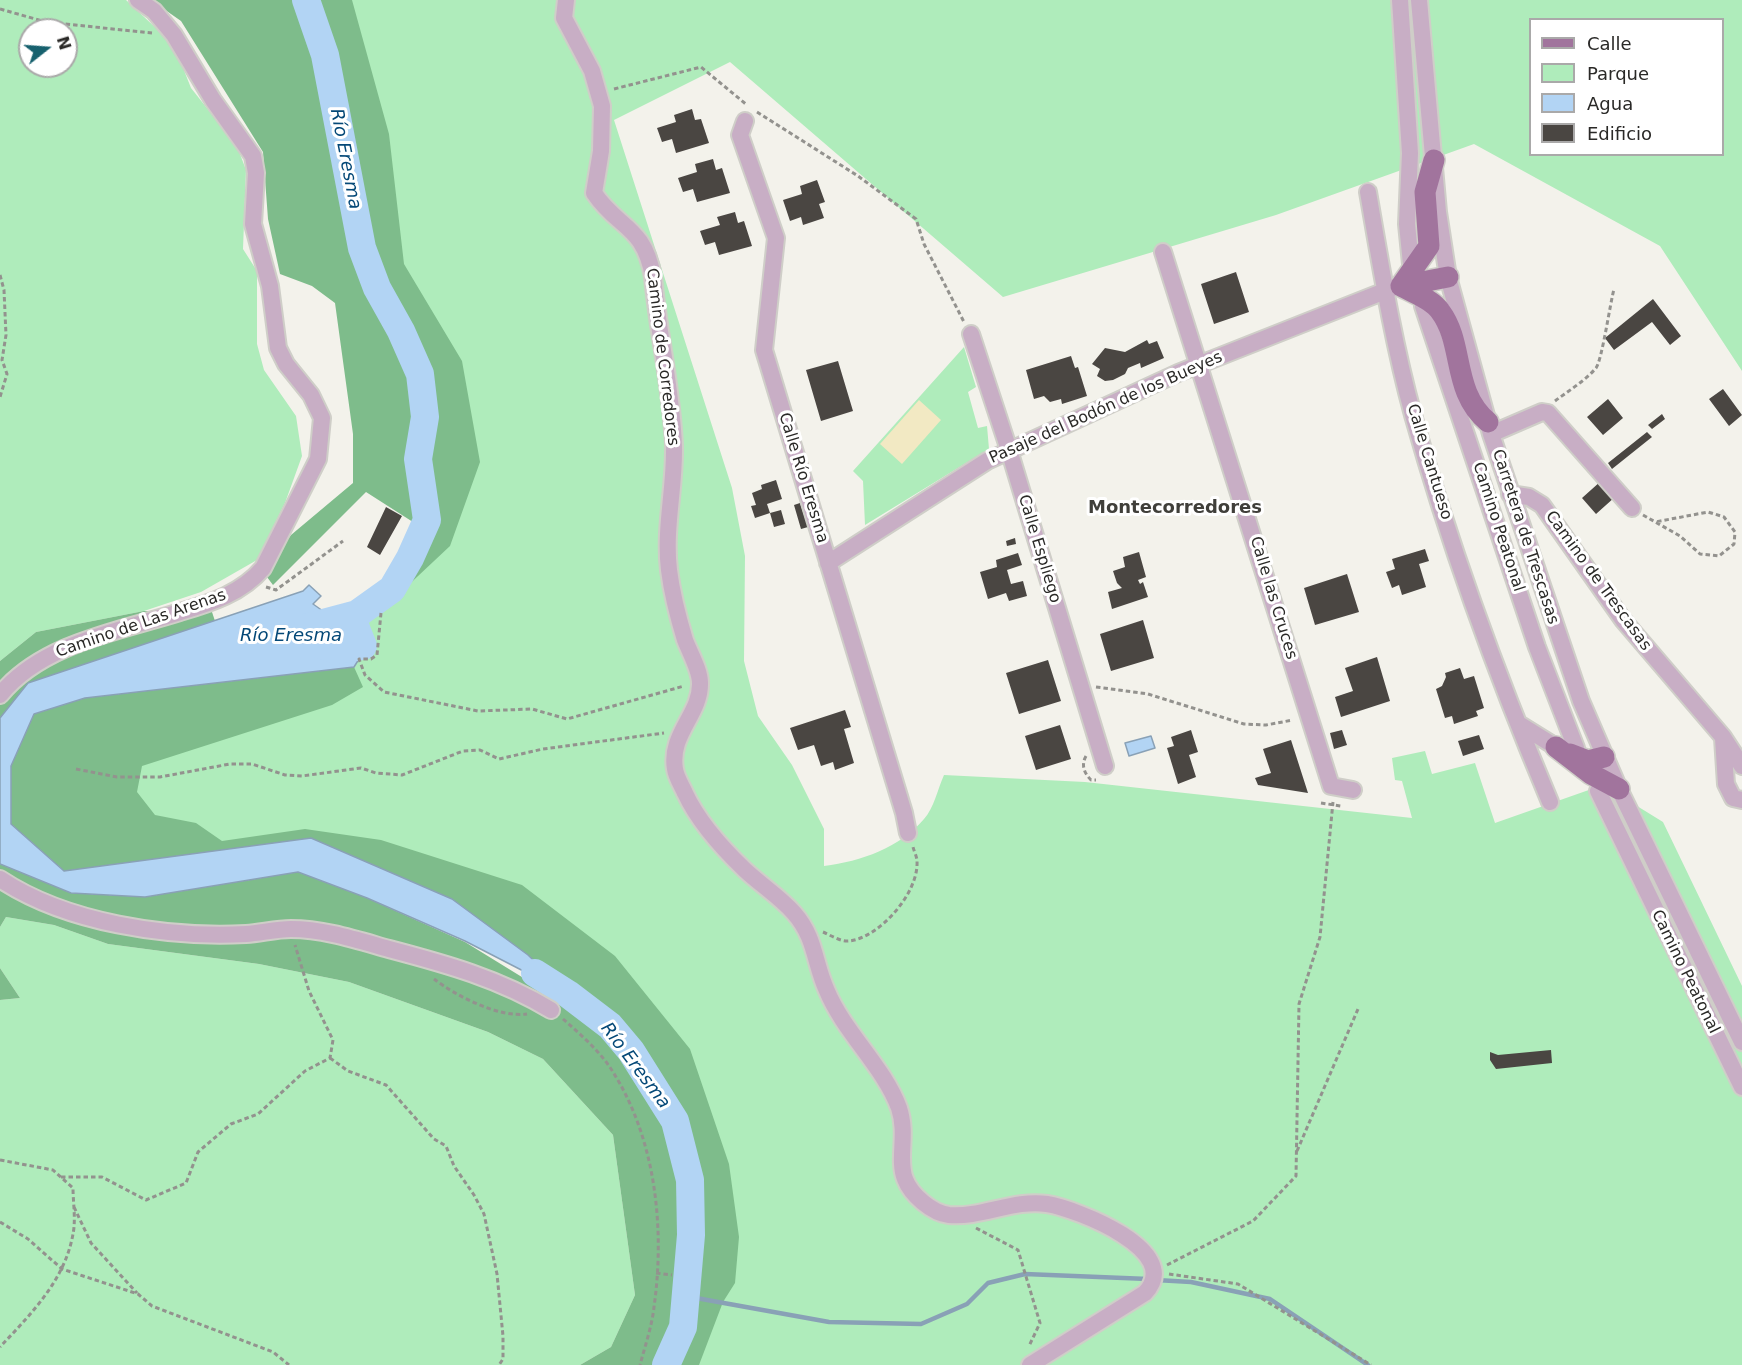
<!DOCTYPE html>
<meta charset="utf-8">
<style>
body{margin:0}
#map{position:relative;width:1742px;height:1365px;overflow:hidden;background:#f3f2eb;font-family:"DejaVu Sans",sans-serif}
canvas{display:block}
.legend{position:absolute;left:1529px;top:18px;width:195px;height:138px;box-sizing:border-box;background:#fff;border:2px solid #aaa9a9;margin:0;padding:8px 10px;list-style:none;font-size:18px;color:#2a2927}
.legend li{display:flex;align-items:center;gap:12px;height:30px}
.legend b{width:30px;border:2px solid #aaa9a9}
.north{position:absolute;left:18px;top:18px;width:60px;height:60px;box-sizing:border-box;background:#fff;border:2px solid #aaa9a9;border-radius:50%;rotate:73deg;font-size:16px;font-weight:700;line-height:24px;text-align:center;color:#2a2927}
.north::after{content:'';display:block;margin:auto;width:21px;height:27px;background:#17616e;clip-path:polygon(50% 0,100% 100%,50% 72%,0 100%)}
</style>
<div id="map">
<canvas width="1742" height="1365"></canvas>
<ul class="legend">
<li><b style="height:8px;background:#a1749d"></b>Calle</li>
<li><b style="height:16px;background:#afecbb"></b>Parque</li>
<li><b style="height:16px;background:#b2d4f4"></b>Agua</li>
<li><b style="height:16px;background:#4a4642"></b>Edificio</li>
</ul>
<div class="north">N</div>
</div>
<script>
const c = document.querySelector('canvas').getContext('2d');
c.lineJoin = 'round';
function paint(path, color) { c.fillStyle = color; c.fill(path, 'evenodd'); }
function trace(path, color, width, dash) { c.strokeStyle = color; c.lineWidth = width; c.lineCap = dash ? 'butt' : 'round'; c.setLineDash(dash || []); c.stroke(path); }
function drawText(font, color, halo, rows, align = 'center') {
  c.font = font + ' "DejaVu Sans",sans-serif'; c.lineWidth = 6; c.setLineDash([]); c.textBaseline = 'middle'; c.strokeStyle = halo; c.fillStyle = color; for (const [text, x, y, turn = 0] of rows) {
    c.save(); c.translate(x, y); c.rotate((+turn || 0) * Math.PI / 180); c.textAlign = isNaN(turn) ? turn : align; if (halo) c.strokeText(text, 0, 0); c.fillText(text, 0, 0); c.restore();
  }
}
paint(new Path2D(`
 M0 0H126L174 45 191 88 237 146 246 170 243 249 257 271V344L264 370 296 416 302 456 285 503 257 560 201 592 144 611 36 632 0 661ZM30 30H66V66H30Z
 M306 0H1742V371L1660 246 1474 144 1276 215 1003 297 730 62 614 120 732 488 745 556 744 661 758 716 792 765 824 829V866C862 861 899 848 924 819 934 808 938 788 944 775L1085 782 1412 818 1402 781 1395 780 1392 758 1425 751 1432 774 1475 763 1495 823 1603 785 1663 822 1742 986V1365H666L675 1121 631 1051 610 1026 568 994 417 901 224 869 0 737 357 614C398 592 409 560 427 520ZM1530 20H1722V154H1530Z
 M964 347 976 387 968 392 978 428 987 426 989 449 865 525 863 481 853 471Z
 M6 917 54 925 108 944 259 964 349 982 488 1032 543 1059 613 1135 635 1295 611 1347 580 1365H0V1000L20 998 0 968V927Z`), '#afecbb');
paint(new Path2D(`
 M151 0H352L389 134 404 264 462 361 480 462 450 546 385 607 362 597 385 582 427 531 366 492 273 585 264 573 291 535 353 483V434L335 303 312 286 280 274 268 219 263 152 181 21Z
 M144 611 212 612 215 621 28 683 0 718V661L36 632Z
 M354 667 363 687 332 705 142 766 137 792 155 815 196 823 222 841 305 829 381 840 522 885 615 956 690 1049 729 1164 739 1237 735 1283 723 1302 699 1365H580L611 1347 635 1295 613 1135 543 1059 488 1032 349 982 259 964 108 944 54 925 6 917 0 927V864L71 893 145 897 298 872 367 898 465 942 569 1006 663 1081 595 1004 516 950 313 854 64 871 11 824V766L34 714 85 698Z
 M0 968 20 998 0 1000Z`), '#7ebc8b');
paint(new Path2D(`
 M919 400 941 420 902 464 880 444Z`), '#f2e9c3');
const water = new Path2D(`
 M309 585 321 596 313 604 330 616 341 610 359 659 354 667 85 698 34 714 11 766V824L64 871 311 838 452 899 528 955 568 994 465 941 367 898 298 872 145 897 71 893 0 864V718L28 683 303 591Z
 M1151 736 1155 748 1129 756 1125 743Z`);
paint(water, '#b2d4f4');
trace(water, '#89a1b6', 1.5);
trace(new Path2D(`
 M1156 1280 1191 1282 1270 1299 1368 1365
 M685 1296 829 1322 921 1324 967 1304 988 1283 1025 1274 1148 1279`), '#89a1b6', 4.5);
trace(new Path2D(`
 M306 0 325 55 362 248 377 288 401 331 420 374 425 417 418 459 427 520 410 558 392 589 357 614 308 627
 M319 644 337 650 363 646 351 616
 M535 973 568 994 610 1026 631 1051 675 1121 690 1180 691 1235 683 1327 666 1365`), '#b2d4f4', 28);
paint(new Path2D(`
 M692 109 695 120 701 119 709 143 676 153 672 139 662 142 657 128 676 122 674 115Z
 M713 159 716 170 722 168 730 193 697 202 693 189 683 192 678 178 697 172 695 164Z
 M817 180 825 202 819 204 824 218 803 225 801 217 790 221 783 200 802 194 800 186Z
 M735 212 738 223 744 221 752 246 719 255 715 242 705 245 700 231 720 225 717 217Z
 M1236 272 1249 312 1214 324 1201 284Z
 M1653 299 1681 336 1670 345 1652 322 1614 350 1605 338Z
 M1147 340 1149 344 1157 341 1164 358 1141 368 1140 363 1128 368 1125 374 1113 380 1105 381 1097 376 1100 369 1092 364 1105 348 1125 352Z
 M1071 356 1075 368 1078 367 1087 396 1062 404 1061 399 1050 402 1044 396 1034 399 1026 370Z
 M838 361 853 411 821 421 806 370Z
 M1723 389 1742 415 1729 426 1709 399Z
 M1608 399 1623 418 1603 435 1587 417Z
 M1662 414 1665 419 1652 429 1648 425Z
 M1647 432 1652 437 1612 469 1608 463Z
 M776 480 782 499 767 504 770 513 755 518 751 506 756 505 752 493 762 489 761 485Z
 M1601 481 1615 497 1596 514 1582 498Z
 M800 503 808 527 801 529 794 505Z
 M386 507 402 516 380 555 367 547Z
 M781 510 785 524 774 527 770 513Z
 M1015 538 1016 544 1007 546 1006 541Z
 M1425 549 1429 561 1419 564 1426 587 1402 595 1399 585 1392 588 1386 572 1395 569 1392 559Z
 M1139 552 1146 577 1138 580 1140 584 1143 582 1148 597 1112 609 1108 592 1122 588 1117 583 1113 571 1125 567 1123 557Z
 M1018 553 1022 565 1007 570 1011 584 1023 581 1027 596 1009 601 1006 593 988 599 980 572 997 567 996 560Z
 M1347 574 1359 612 1315 625 1304 588Z
 M1143 620 1154 658 1111 671 1100 634Z
 M1377 657 1390 701 1341 717 1335 697 1353 691 1345 668Z
 M1048 660 1061 701 1019 714 1006 673Z
 M1460 668 1464 679 1474 676 1484 708 1476 711 1478 716 1454 724 1452 716 1445 718 1436 689 1442 686 1446 677 1445 673Z
 M845 710 851 727 844 729 854 763 835 770 833 762 821 766 814 745 798 750 790 728Z
 M1060 725 1071 759 1036 770 1025 736Z
 M1191 730 1198 752 1189 755 1196 777 1178 784 1167 748 1174 746 1171 737Z
 M1342 730 1347 745 1334 749 1330 733Z
 M1479 735 1484 749 1463 756 1458 741Z
 M1291 740 1308 793 1258 785 1255 778 1271 773 1263 749Z
 M1551 1050 1552 1063 1496 1069 1490 1060V1052L1498 1055Z`), '#4a4642');
const minor = new Path2D(`
 M566 0 564 18 592 71 602 106 601 151 594 193C618 229 644 225 653 277 658 333 672 389 674 446 675 488 664 528 669 570 672 594 678 617 685 640 690 653 700 670 700 683 701 714 669 734 675 769 676 777 682 786 685 793 698 821 723 849 745 870 761 885 780 897 794 913 816 938 814 963 827 991 844 1032 884 1067 899 1108 908 1135 897 1159 905 1179 911 1195 932 1213 949 1215 981 1218 1014 1199 1047 1204 1077 1209 1185 1251 1145 1293L1030 1365
 M1400 0 1410 153 1407 224 1411 264
 M1419 0 1438 212 1448 277 1491 434 1581 701 1619 789 1742 1042
 M745 121 740 135 776 238 764 350 904 813 908 833
 M1368 192C1381 267 1393 342 1413 415 1450 547 1497 676 1550 802
 M1163 252 1331 786 1353 790
 M1423 306 1537 647 1576 748
 M971 334 1009 450 1105 766
 M1491 434 1542 412 1548 413 1632 508
 M1510 494 1529 497 1542 505 1623 620 1723 737 1742 766
 M828 563 987 461 1178 373 1395 287
 M0 695C42 643 120 631 180 612 211 603 242 593 263 568L318 459 322 418 311 395 286 364 278 348 270 286 253 224 256 173 253 156 213 100 174 35 154 11 138 0
 M1519 724 1556 747
 M1723 738 1726 784 1733 798 1742 800
 M1598 791 1742 1087
 M0 879C66 923 167 938 246 934 261 933 276 929 291 929 324 929 357 940 389 949 446 964 500 979 551 1010`);
const major = new Path2D(`
 M1401 286C1413 293 1432 299 1440 311 1465 344 1451 391 1488 422
 M1401 286 1429 246 1425 192 1434 160
 M1401 286 1448 277
 M1556 747 1591 774 1619 789
 M1570 754 1588 761 1604 757`);
trace(minor, '#cfcec8', 20);
trace(major, '#cfcec8', 24);
trace(new Path2D(`
 M0 9 46 22 152 33
 M614 89 701 67 747 105
 M757 112 858 176 916 219 924 244 964 322
 M0 275 4 290 6 335 2 360 7 374 0 397
 M1555 401C1568 391 1585 381 1596 368 1602 360 1610 304 1614 289
 M1643 515 1680 536 1700 554 1719 556 1734 544 1735 532 1724 517 1708 512 1655 522
 M266 587 276 590 343 541
 M381 613 377 655 371 659H359L365 675 384 692 478 711 532 709 567 719 684 686
 M1096 687 1148 694 1244 724 1266 725 1293 720
 M1086 756C1081 765 1084 773 1091 780H1096
 M76 769 117 777H160L230 764H252L285 775 302 776 361 768 376 773 402 775 463 751 480 750 499 759 543 749 664 733
 M1321 803 1341 806
 M823 932C830 935 841 942 849 941 879 938 919 893 917 861 917 857 914 851 913 847
 M434 979C456 996 499 1018 527 1014
 M563 1019C581 1035 600 1051 613 1072 656 1140 665 1229 654 1307 652 1326 645 1346 640 1365
 M330 1058 348 1071 386 1085 434 1139 446 1146 454 1166 474 1195 484 1214 497 1274 503 1336V1359L499 1365
 M1297 1151 1358 1009
 M0 1160 53 1170 73 1188C73 1202 76 1220 73 1234 65 1280 31 1314 0 1347
 M61 1177H102L146 1200 186 1183 198 1152 231 1124 258 1114 305 1071 330 1058 333 1040 309 991 295 945
 M74 1207 91 1243 137 1293
 M0 1222 28 1239 62 1269 138 1294 152 1306 273 1352 289 1365
 M976 1228 1018 1250 1040 1323 1029 1346
 M1167 1265 1253 1221 1296 1176 1299 1004 1320 937 1333 802
 M656 1273 672 1275
 M1169 1274 1238 1284 1371 1365`), '#93928e', 3, [4.5, 3]);
trace(minor, '#c8aec5', 16);
trace(major, '#a1749d', 21);
drawText('16px', '#2a2927', '#fff', [
 ["Camino de Corredores",662,357,83],
 ["Pasaje del Bodón de los Bueyes",1106,408,-24],
 ["Calle Cantueso",1429,462,73],
 ["Calle Río Eresma",803,478,73],
 ["Camino Peatonal",1498,527,72],
 ["Carretera de Trescasas",1525,537,72],
 ["Calle Espliego",1039,549,73],
 ["Camino de Trescasas",1598,581,54],
 ["Calle las Cruces",1273,598,73],
 ["Camino de Las Arenas",141,624,-19],
 ["Camino Peatonal",1685,972,64]
]);
drawText('italic 18px', '#044877', '#fff', [
 ["Río Eresma",345,159,79],
 ["Río Eresma",291,636],
 ["Río Eresma",635,1066,53]
]);
drawText('bold 18px', '#403f3a', '#fff', [
 ["Montecorredores",1175,508]
]);
</script>
